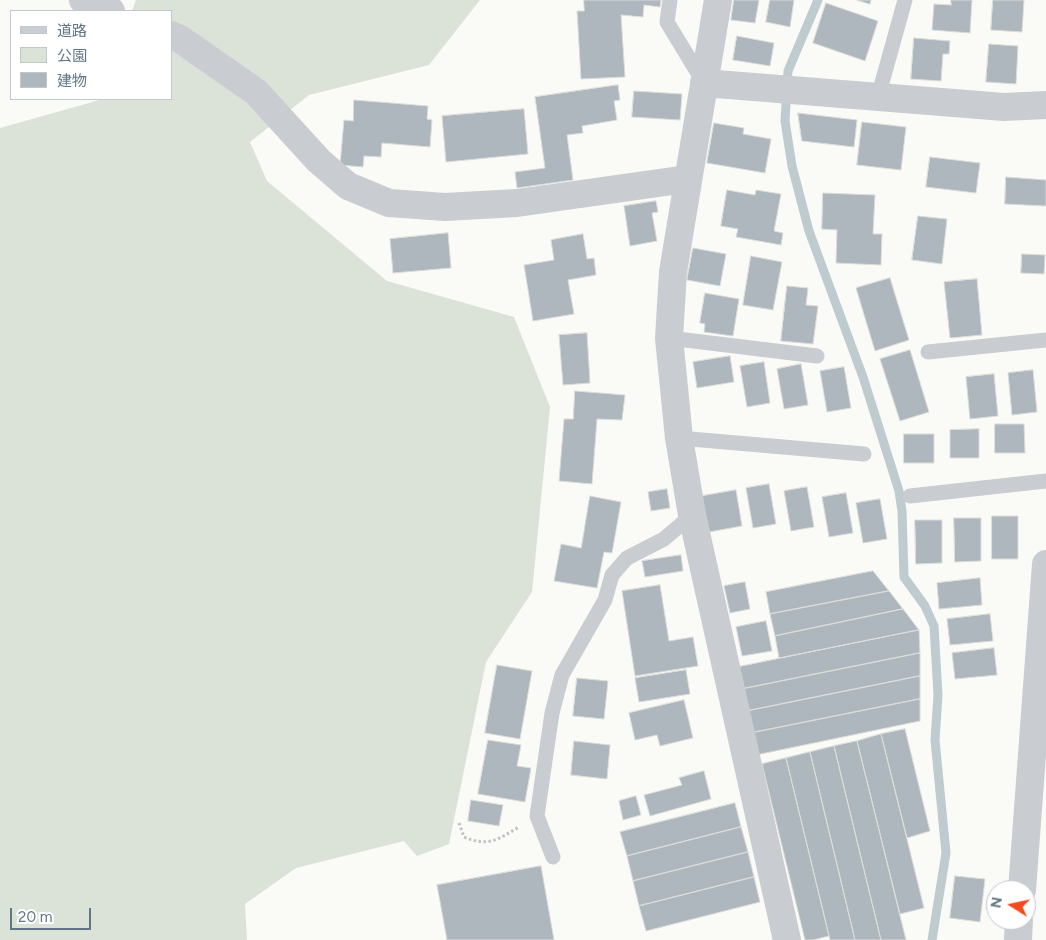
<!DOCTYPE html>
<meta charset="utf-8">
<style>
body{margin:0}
#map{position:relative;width:1046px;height:940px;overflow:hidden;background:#fafaf7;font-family:Figtree,"Noto Sans JP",sans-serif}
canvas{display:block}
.legend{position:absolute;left:10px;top:10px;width:162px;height:90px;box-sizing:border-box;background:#fff;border:1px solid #c0c8ce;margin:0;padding:6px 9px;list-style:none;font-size:15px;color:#627685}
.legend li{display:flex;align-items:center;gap:10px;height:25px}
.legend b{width:25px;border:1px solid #c0c8ce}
.north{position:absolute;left:986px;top:880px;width:50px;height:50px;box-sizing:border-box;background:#fff;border:1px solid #c0c8ce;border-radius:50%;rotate:280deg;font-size:14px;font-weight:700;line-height:20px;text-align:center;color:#627685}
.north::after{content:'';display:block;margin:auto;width:18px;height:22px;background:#f44b1d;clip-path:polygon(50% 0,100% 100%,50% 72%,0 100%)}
.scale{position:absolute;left:10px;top:908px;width:81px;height:22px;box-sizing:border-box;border:2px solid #627685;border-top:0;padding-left:6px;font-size:15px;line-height:18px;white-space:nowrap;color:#627685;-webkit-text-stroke:4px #fff;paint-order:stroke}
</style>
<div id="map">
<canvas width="1046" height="940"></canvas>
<ul class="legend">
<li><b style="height:6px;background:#c9cdd1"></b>道路</li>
<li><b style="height:14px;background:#dbe2d8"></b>公園</li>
<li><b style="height:14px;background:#adb7bd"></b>建物</li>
</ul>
<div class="north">N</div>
<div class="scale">20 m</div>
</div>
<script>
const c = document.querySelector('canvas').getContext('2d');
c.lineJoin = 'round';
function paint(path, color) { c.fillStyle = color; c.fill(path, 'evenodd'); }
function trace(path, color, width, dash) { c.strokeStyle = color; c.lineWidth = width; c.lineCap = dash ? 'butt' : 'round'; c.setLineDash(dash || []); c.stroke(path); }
paint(new Path2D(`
 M136 0H480L429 65 309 95 250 142 267 181 387 281 514 317 550 407 532 592 486 662 449 844 417 856 404 841 296 868 245 904 247 940H0V128L103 99H171V11H132Z`), '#dbe2d8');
trace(new Path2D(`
 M818 0 788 71 785 121 792 166 809 231 863 377 899 491 902 511 904 577 925 606 934 626 938 695 935 740 946 853 932 940`), '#becbcf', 9);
const building = new Path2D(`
 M584 0H661L660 7 644 5 643 17 621 15 625 77 581 79 577 11H584Z
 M734 0H759L755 23 731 20Z
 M770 0H794L790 27 766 22Z
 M857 0H871L870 4Z
 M951 0H972L970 33 932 30 934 4 951 5Z
 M993 0H1024L1022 32 991 30Z
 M826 3 878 21 865 61 813 43Z
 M737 36 774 43 770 66 733 60Z
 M914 38 950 41 949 54H943L941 81 911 79Z
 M989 44 1018 46 1016 84 986 82Z
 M618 85 620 100 614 101 617 120 582 126 583 133 567 135 573 180 517 188 515 172 545 168 535 97Z
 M634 91 682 94 680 120 632 117Z
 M354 100 428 106 427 119 432 120 430 147 382 143 381 157 364 156 363 167 340 165 344 120 353 121Z
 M524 109 528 154 446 162 442 116Z
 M798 113 857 120 854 147 802 141Z
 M862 122 906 127 901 170 857 165Z
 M714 123 744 128 743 134 771 139 765 173 707 163Z
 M930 157 980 163 976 193 926 187Z
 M1006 177 1046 180V206L1005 204Z
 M727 190 755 195 756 190 781 194 774 231 783 233 781 245 736 237 738 229 721 226Z
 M823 193 875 195 873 234H882L881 265 836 263 837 230 822 229Z
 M656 201 658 212 652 213 657 241 630 246 624 206Z
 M918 216 947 219 942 264 912 260Z
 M448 233 451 268 393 273 390 239Z
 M583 234 587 259 594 258 596 275 568 280 574 314 533 321 524 265 554 260 551 240Z
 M693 248 726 254 720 286 687 280Z
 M1022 254 1045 255 1044 274 1021 273Z
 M751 256 782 262 773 310 743 305Z
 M890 278 909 340 875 351 856 288Z
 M977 279 982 335 950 338 944 282Z
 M787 286 808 288 806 305 818 306 813 344 781 341Z
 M705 293 739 299 733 336 704 332 705 324 700 323Z
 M587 333 590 383 563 385 559 335Z
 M910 350 929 412 900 421 880 359Z
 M730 356 734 382 697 388 693 362Z
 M764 362 770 403 747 407 740 366Z
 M801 364 808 405 784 409 777 369Z
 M844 367 851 408 827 412 820 371Z
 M1033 370 1037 412 1012 415 1008 373Z
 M994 374 998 416 970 419 966 377Z
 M575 391 625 395 622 420 597 419 592 484 559 481 564 419H573Z
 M995 424H1024L1025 453H995Z
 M979 429V458H950V430Z
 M904 434H934V463H904Z
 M769 484 776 524 753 528 746 488Z
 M807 487 814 527 791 531 784 491Z
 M667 489 670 508 651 511 648 492Z
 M736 490 742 526 709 532 702 496Z
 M846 493 853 533 829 537 822 497Z
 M590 496 621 502 612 553 604 552 597 588 554 581 561 544 581 548Z
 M880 499 887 539 863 543 856 503Z
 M992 516H1018V559H992Z
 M954 518H981V561L955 562Z
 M915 520H942V563L916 564Z
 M681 555 683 571 645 577 642 561Z
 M873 571 889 591 770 614 766 592Z
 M980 578 982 605 939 609 937 583Z
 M745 582 750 609 730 613 724 586Z
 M660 585 669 641 693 637 698 666 635 676 622 591Z
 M889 591 903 609 775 636 770 614Z
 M903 609 919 630 779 658 775 636Z
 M990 614 993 641 950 645 947 619Z
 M766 621 772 651 742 656 736 627Z
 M919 630 920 653 742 689 738 667Z
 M994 648 997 675 955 679 952 653Z
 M920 653V676L747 711 742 689Z
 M497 665 532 671 520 739 485 733Z
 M686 670 690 694 639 702 635 678Z
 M920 676V699L751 733 747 711Z
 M577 678 608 681 604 719 573 716Z
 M920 699V721L756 755 751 733Z
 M684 700 693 738 660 746 657 735 635 740 629 713Z
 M905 729 930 831 907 838 881 734Z
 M881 734 924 908 900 914 857 741Z
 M488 740 521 745 517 766 531 768 525 802 478 794Z
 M574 741 610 745 607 779 571 775Z
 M857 741 906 940H881L834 746Z
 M834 746 881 940H855L810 752Z
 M810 752 855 940H830L786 758Z
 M786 758 829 936 813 940H805L762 764Z
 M704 771 711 799 650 816 644 795 682 785 679 778Z
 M636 796 641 815 623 820 619 801Z
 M471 800 503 805 499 826 468 821Z
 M735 803 741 827 627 856 620 832Z
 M741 827 748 852 633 881 627 856Z
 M748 852 754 877 639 906 633 881Z
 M541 866 554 940H447L437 885Z
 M955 876 985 879 980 922 950 918Z
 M754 877 760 902 646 931 639 906Z`);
paint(building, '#adb7bd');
trace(building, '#dcdcd9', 1);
trace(new Path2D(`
 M459 823 464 837C488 847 497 840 519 827`), '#c0c3c5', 3, [2.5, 2.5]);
trace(new Path2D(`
 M670 0 667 22 704 83
 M878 97 905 0
 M669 338 817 356
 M928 352 1046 340
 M679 438 864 454
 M910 496 1046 481
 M553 857 537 816 552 713 562 675 605 600 612 575 627 558 664 539 692 515`), '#c9cdd1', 15);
trace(new Path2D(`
 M83 0 111 11
 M718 0 673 272 669 338 679 438 692 515 787 940
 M171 35 180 39 256 92 319 161 348 186 389 203 445 207 517 203 687 179
 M704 83 1004 107 1046 105`), '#c9cdd1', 28);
trace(new Path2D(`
 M1022 890 1046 564
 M1018 940 1019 920`), '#c9cdd1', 28);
</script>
